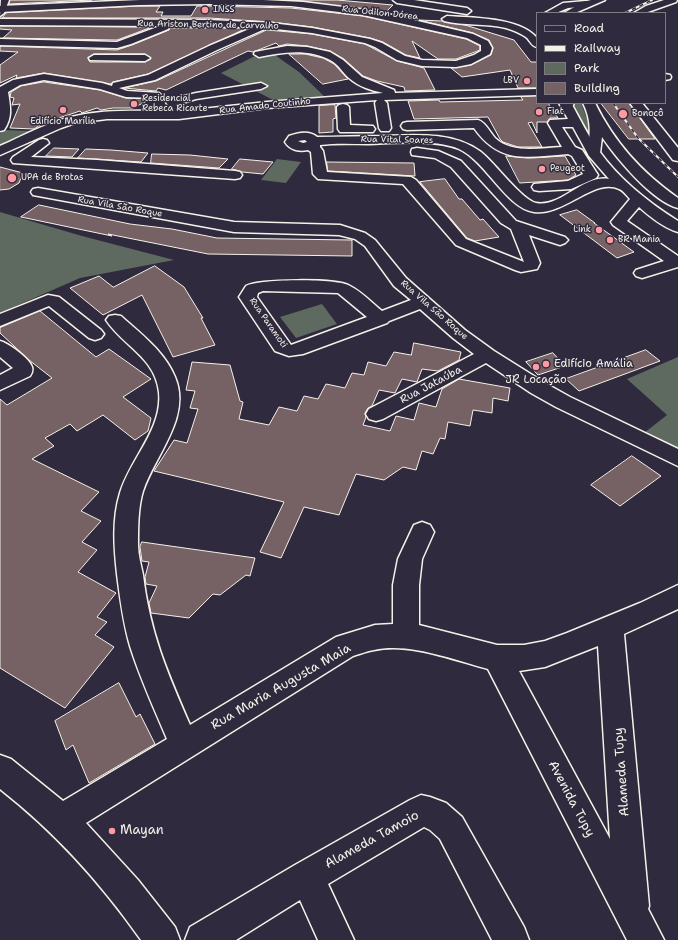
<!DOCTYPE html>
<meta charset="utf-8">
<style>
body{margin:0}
#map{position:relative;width:678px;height:940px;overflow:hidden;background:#2f2a3d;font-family:"Shantell Sans",sans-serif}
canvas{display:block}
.legend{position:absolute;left:536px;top:12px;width:130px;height:92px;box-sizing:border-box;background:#2f2a3d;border:1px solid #7e7a81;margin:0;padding:5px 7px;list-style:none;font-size:12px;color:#f4f1e8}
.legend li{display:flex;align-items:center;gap:8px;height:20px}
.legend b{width:20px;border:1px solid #7e7a81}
</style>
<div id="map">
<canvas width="678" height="940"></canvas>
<ul class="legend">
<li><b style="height:5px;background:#2f2a3d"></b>Road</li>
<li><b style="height:5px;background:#f4f1e8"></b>Railway</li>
<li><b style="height:11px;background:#5e6a5f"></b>Park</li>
<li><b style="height:11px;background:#766264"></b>Building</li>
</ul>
</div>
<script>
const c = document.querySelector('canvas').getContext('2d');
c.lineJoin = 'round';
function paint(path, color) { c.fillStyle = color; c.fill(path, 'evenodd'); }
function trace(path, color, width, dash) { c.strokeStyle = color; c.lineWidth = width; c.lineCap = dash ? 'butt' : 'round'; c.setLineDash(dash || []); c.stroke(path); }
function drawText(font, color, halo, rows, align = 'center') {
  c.font = font + ' "Shantell Sans",sans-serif'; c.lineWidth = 3; c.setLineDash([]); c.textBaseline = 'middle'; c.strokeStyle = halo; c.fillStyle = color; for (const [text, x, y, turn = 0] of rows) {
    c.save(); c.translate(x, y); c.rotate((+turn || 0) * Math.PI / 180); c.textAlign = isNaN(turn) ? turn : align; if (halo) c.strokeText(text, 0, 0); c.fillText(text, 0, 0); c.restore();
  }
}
paint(new Path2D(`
 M272 53 299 72 325 97 275 101 221 73 255 56Z
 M572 103H581L592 132 591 137H589Z
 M3 130 32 131 0 148V134Z
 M277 159 301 162 286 183 261 180Z
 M0 212 82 236 174 260 80 278 0 313Z
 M322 304 337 324 296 338 280 317Z
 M678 357V450L644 433 667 415 627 379Z`), '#5e6a5f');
const building = new Path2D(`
 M10 0H92L9 4Z
 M293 0H337L393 5 386 12Z
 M139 6H160L156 12H163L161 16H191L197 6H209L291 8 363 16 466 39 480 46V50L456 59H438L412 41 420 58 406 55 383 42 370 38 312 27 271 22 209 18H2L6 13Z
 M419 20 442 21 465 25 514 40 531 62H537V88H518L510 70 462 77 451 68 471 65 491 55 493 48 489 40 473 33Z
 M0 26 152 27 117 40 3 38 12 30 0 29Z
 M170 28H247L148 74 113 82 111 84 44 73 16 78 17 75 0 83V65L18 52 0 51V46L117 50 132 45 169 30ZM94 54H145L151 59 145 62H90L88 58Z
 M267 30 312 34 365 44 397 61 424 68 435 90 405 91 404 87 377 81 363 76 344 59 330 51 307 46 287 44 279 46 276 43 253 52 248 51 166 90 158 88 156 91 124 88 156 81Z
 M289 54H305L323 58 334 64 348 79 323 84Z
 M44 82 100 90 126 98 151 99 133 108H113L101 110 97 108 82 113 80 111 53 120 49 119 34 129 10 128 20 104 12 105 14 98 10 97 11 92 21 86Z
 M537 96V103H548L558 118H550L547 122H537V133L532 122 528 123 542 147H518L503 142 500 139 488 117 414 119 408 101 439 100 440 102 523 100 521 97Z
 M601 103H629L655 139H629Z
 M335 105 336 118 333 119V132L319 133V106Z
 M54 148 79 149 72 157 46 156Z
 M86 149 111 150 148 153 141 162 78 158Z
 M152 154 190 155 228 159 219 168 151 163Z
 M506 156 528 158 565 156 576 175 568 180 520 183Z
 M240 159 273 162 263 174 242 172 232 169Z
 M327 162 414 163 415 176 328 171Z
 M0 167 23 173 19 183 9 189 0 190Z
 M445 179 459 199H462L480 220 483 219 499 237 475 241 467 238 420 182Z
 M39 205 130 224 172 229 217 238 351 240H352V256L208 254 108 234 112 236 21 217Z
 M577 210 595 223H594L634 252 617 258 560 215Z
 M155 266 184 287 203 318H201L215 345 173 357 142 295 103 315 70 288 99 276 113 287Z
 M40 311 96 357 109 349 151 379 123 397 151 418 148 431 135 440 103 415 77 431 70 424 45 438 54 446 32 459 99 492 81 511 101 521 82 542 97 550 78 572 116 593 97 617 107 622 95 635 114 647 65 708 0 668V399L7 405 52 378 29 360 0 333V328Z
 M414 343 461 352 459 360 438 371 422 369 417 382 402 379 395 393 379 390 372 406 368 408 365 413 366 417 363 425 390 431 396 416 414 420 419 403 436 407 442 389 459 379 510 388 508 401 493 398 492 413 473 410 470 426 448 422 445 439 440 438 433 454 422 451 416 470 403 467 384 480 356 474 339 515 304 507 281 558 260 552 284 502 154 471 174 440 187 443 198 409 190 408 195 391 186 390 192 362 230 365 240 401 243 402 239 419 269 425 279 407 297 411 304 396 318 399 326 384 345 388 352 373 364 375 368 362 386 366 394 352 411 355Z
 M646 350 660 361 579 391 566 379Z
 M553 353 565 366 538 375 526 362Z
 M632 456 661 476 620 506 591 485Z
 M142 542 255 558 250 576 246 575 220 595 213 594 189 618 151 613 149 603 157 586 146 584 145 577 149 562 142 561 140 547Z
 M119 683 136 717 140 714 155 744 89 783 73 745 66 750 55 721Z`);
paint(building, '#766264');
trace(building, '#f4f1e8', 1);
const minor = new Path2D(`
 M140 0H263L303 2 375 11 473 34 488 41 492 48 490 54 471 64 456 67 422 66 397 60 375 47 365 43 312 33 267 28 217 50 155 80 119 88 127 91 159 93 161 95 159 97 155 98 126 97 100 89 44 80 20 85 8 92C10 106 13 117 4 130L0 131V87L13 80 44 74 102 83 112 86 113 83 148 75 209 46 254 27 169 26 168 29 131 44 117 48 0 45V39L117 42 160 26 0 25V19L209 20 271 23 312 28 370 39 382 43 405 56 422 60 456 61 474 55 481 51V45L467 38 363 15 291 6 209 4 139 5 0 12V6Z
 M393 0H414L467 8 471 11 467 14 397 3Z
 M586 1 589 2 590 4 589 6 568 8 556 13H545L563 3Z
 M447 16C473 18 519 17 537 38V47C531 46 530 40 526 37 520 33 513 30 506 28 485 23 464 26 444 21L442 19Z
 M287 46 307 47 330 52 343 60 362 77 394 90 395 93 537 89V95L384 100 387 103 391 128 389 131H381L379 128 375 103 377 100 267 108 179 119H107L75 123 61 128 0 155V146C23 136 46 123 71 117 103 109 138 111 171 111L166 102 168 100 196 93 261 83 267 86 261 89 196 99 179 104 183 111 267 102 383 93C371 90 359 87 349 78 343 73 339 65 332 61 310 48 282 52 259 57L254 54 255 52Z
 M94 55H145L150 58 145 61 90 60 89 58Z
 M665 74 670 75 671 77 670 79 665 80Z
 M559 103H571C580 119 588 136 599 151 619 179 649 203 678 221V232C664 228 649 216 639 207L627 221 678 256V267L642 278 636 276 634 273 636 270 664 261 613 225 611 222 630 199C627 196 623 190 619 189 595 177 564 216 534 212 506 208 486 161 459 149 436 139 393 143 368 144 352 144 336 143 320 145V147L323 151 327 172 411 177 416 180 466 239 524 262 511 229 501 223 451 167 435 158 412 155 411 152 412 149 417 148 438 151 461 161 516 221 565 237 568 240 565 243 560 245 529 235 540 263 537 269 521 272 515 270 456 245 403 184 318 179 313 174 311 152 308 150C299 152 290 150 285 142L289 136C298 133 309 130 317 137 339 137 360 136 381 136 414 135 453 131 481 152 494 162 522 200 536 203 561 208 583 174 609 179L589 156 573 127H562L575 147 582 150 598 175 596 178 571 189 539 191 534 190 532 187 534 184 568 181 583 174 572 156 568 154C528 157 500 165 474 128L407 130 403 129 401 126 403 123 407 122 478 120C485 122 490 132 495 138 512 154 540 148 562 147L548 123 550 120 568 119ZM298 141 305 140 307 142 303 143Z
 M343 104 347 105 349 107 350 125 373 126 375 129 373 132H340L338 129 337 107 339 105Z
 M43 139 47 140 49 143 31 157 97 160 235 171 240 172 242 175 240 178 235 179 13 163 11 160 13 157 39 140Z
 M38 188 234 222 340 225 365 233 375 240 406 278 465 330 494 351 545 383 570 397 678 449V466L556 407 531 393 486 363 383 419 376 421 369 419 366 414 369 409 474 354 453 338 420 309 389 321 387 323 303 354 289 356 275 351 239 297 246 286C259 279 337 278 350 286 362 292 372 303 382 311L411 300 394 286 365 246 355 239 339 235 234 232 33 195 31 192 33 189ZM263 291 338 293 367 317 291 345 257 297 258 293Z
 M48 295 59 297 101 330 104 334 101 338 95 340 89 338 49 306 0 326V314Z
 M115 315 121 316C141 334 165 352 175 377 192 417 155 455 143 491 138 507 138 528 138 545 138 555 141 565 143 575 150 633 167 672 190 725L336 637 375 625 393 624V585L398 559 414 525 422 522 430 525 434 532 422 559 419 585V625L497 645H524L545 641 567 633 640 603 678 585V609L624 634 649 906 648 909 664 940H627L488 669C454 660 409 642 374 650 367 651 360 654 353 656L86 823 138 880 175 927 180 940H141C101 883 55 832 0 789V755L11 759 63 801 167 739C154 708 140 678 130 646 123 622 120 598 117 574 114 547 112 519 120 493 130 459 163 429 159 392 155 357 123 346 106 320L109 316ZM598 646 610 839 519 671 545 667Z
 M0 341C8 343 30 359 32 367 33 370 32 373 30 376L0 390V375L13 368 0 357Z
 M421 795 430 797 446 803 462 817 524 927 529 940H492L440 839 430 830 424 827 328 884 354 940H318L300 900 236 940H185L190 927 295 865 410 800Z`);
const major = new Path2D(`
 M1 0H9L4 13 0 16Z`);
const highway = new Path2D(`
 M591 0H605L575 13H564L583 2Z
 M664 0H677L676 2 645 13H634L646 6Z
 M562 103H574L572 107H564Z
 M583 103H595C614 142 642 173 678 198V208C653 202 616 158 602 137L600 153 599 156H589L588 153C590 134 592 121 583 103Z
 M630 103H642L678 148V161L673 160Z`);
trace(minor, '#f4f1e8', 3);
trace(major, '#f4f1e8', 3);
trace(highway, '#f4f1e8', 3);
paint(minor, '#2f2a3d');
paint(major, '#2f2a3d');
paint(highway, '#2f2a3d');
const rail = new Path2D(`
 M625 13 652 0
 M613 103 638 138 678 177`);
trace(rail, '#f4f1e8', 2);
trace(rail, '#2f2a3d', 1.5, [4]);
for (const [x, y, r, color] of [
 [205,10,4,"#ff9aa2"],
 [527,81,4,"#ff9aa2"],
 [134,104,4,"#ff9aa2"],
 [63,110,4,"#ff9aa2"],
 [539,112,4,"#ff9aa2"],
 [623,114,5,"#ff9aa2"],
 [542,169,4,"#ff9aa2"],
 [12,178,5,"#ff9aa2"],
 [599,230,4,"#ff9aa2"],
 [610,240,4,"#ff9aa2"],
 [546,364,4,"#ff9aa2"],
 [536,367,4,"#ff9aa2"],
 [112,831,4,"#ff9aa2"]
]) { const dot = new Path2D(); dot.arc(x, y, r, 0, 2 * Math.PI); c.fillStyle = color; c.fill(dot); trace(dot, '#2f2a3d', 1.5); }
drawText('9px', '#f4f1e8', '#2f2a3d', [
 ["INSS",213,10],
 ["LBV",519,81,"right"],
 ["Residencial",142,99],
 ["Rebeca Ricarte",142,109],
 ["Fiat",547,112],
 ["Bonocô",632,114],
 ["Edifício Marília",63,122,"center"],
 ["Peugeot",550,169],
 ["UPA de Brotas",21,178],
 ["Link",591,230,"right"],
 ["BR Mania",618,240]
], 'left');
drawText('9px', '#f4f1e8', '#2f2a3d', [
 ["Rua Odilon Dórea",380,13,6],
 ["Rua Ariston Bertino de Carvalho",208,25,1],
 ["Rua Amado Coutinho",265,106,-6],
 ["Rua Vital Soares",397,140,1],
 ["Rua Vila São Roque",120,207,10],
 ["Rua Vila São Roque",434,310,41],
 ["Rua Paramoti",268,323,55]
]);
drawText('11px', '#f4f1e8', '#2f2a3d', [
 ["Edifício Amália",554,364],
 ["JR Locação",536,380,"center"]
], 'left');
drawText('11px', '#f4f1e8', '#2f2a3d', [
 ["Rua Jataúba",431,385,-28]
]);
drawText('13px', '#f4f1e8', '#2f2a3d', [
 ["Rua Maria Augusta Maia",281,687,-30],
 ["Alameda Tupy",622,772,-94],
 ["Avenida Tupy",571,799,62],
 ["Alameda Tamoio",372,840,-29]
]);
drawText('13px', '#f4f1e8', '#2f2a3d', [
 ["Mayan",120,831]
], 'left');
</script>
